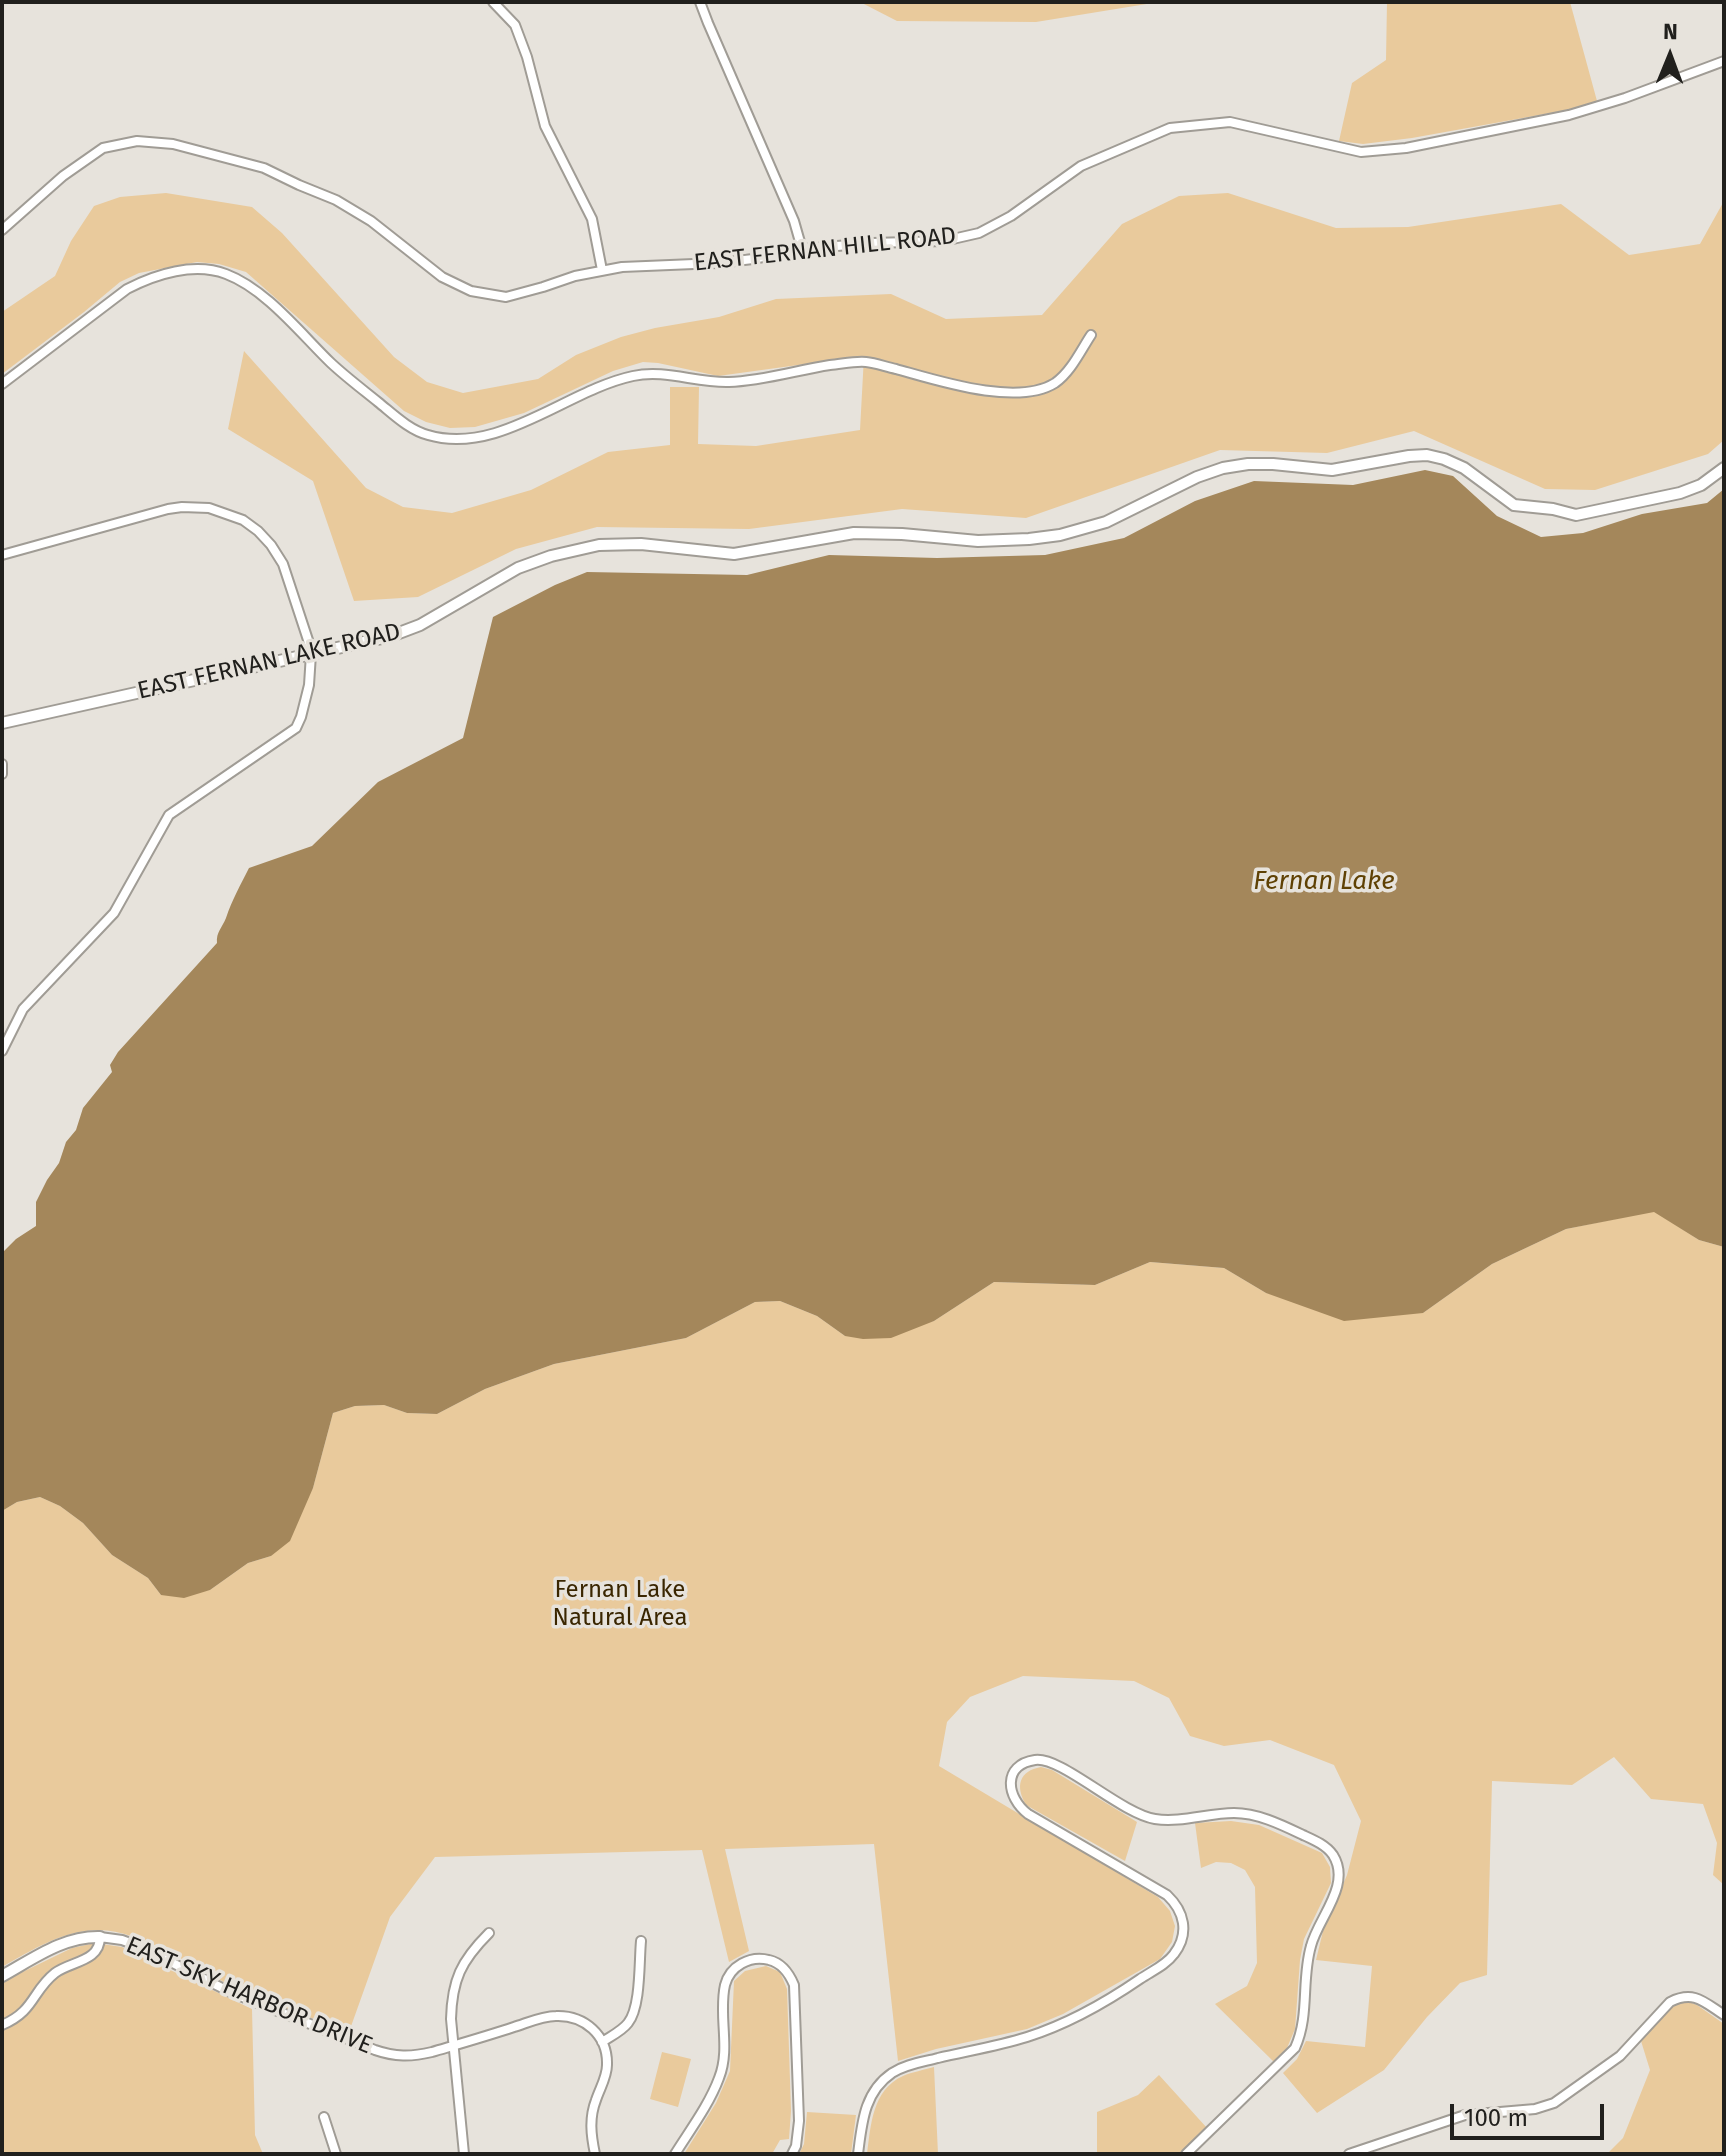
<!DOCTYPE html>
<style>
body{margin:0}
#map{position:relative;width:1726px;height:2156px;overflow:hidden;background:#e7e3dc;font-family:"Fira Sans",sans-serif}
canvas{display:block}
.frame{position:absolute;inset:0;border:4px solid #21201d;pointer-events:none}
.north{position:absolute;left:1630px;top:16px;width:80px;height:80px;-webkit-text-stroke:6px #e7e3dc;paint-order:stroke;rotate:1deg;font-size:22px;font-weight:700;line-height:32px;text-align:center;color:#21201d}
.north::after{content:'';display:block;margin:auto;width:28px;height:36px;background:#21201d;clip-path:polygon(50% 0,100% 100%,50% 72%,0 100%)}
.scale{position:absolute;left:1450px;top:2104px;width:154px;height:36px;box-sizing:border-box;border:4px solid #21201d;border-top:0;padding-left:10px;font-size:24px;line-height:28px;white-space:nowrap;color:#21201d;-webkit-text-stroke:6px #e7e3dc;paint-order:stroke}
</style>
<div id="map">
<canvas width="1726" height="2156"></canvas>
<div class="frame"></div>
<div class="north">N</div>
<div class="scale">100 m</div>
</div>
<script>
const c = document.querySelector('canvas').getContext('2d');
c.lineJoin = 'round';
function paint(path, color) { c.fillStyle = color; c.fill(path, 'evenodd'); }
function trace(path, color, width, dash) { c.strokeStyle = color; c.lineWidth = width; c.lineCap = dash ? 'butt' : 'round'; c.setLineDash(dash || []); c.stroke(path); }
function drawText(font, color, halo, rows, align = 'center') {
  c.font = font + ' "Fira Sans",sans-serif'; c.lineWidth = 7; c.setLineDash([]); c.textBaseline = 'middle'; c.strokeStyle = halo; c.fillStyle = color; for (const [text, x, y, turn = 0] of rows) {
    c.save(); c.translate(x, y); c.rotate((+turn || 0) * Math.PI / 180); c.textAlign = isNaN(turn) ? turn : align; if (halo) c.strokeText(text, 0, 0); c.fillText(text, 0, 0); c.restore();
  }
}
paint(new Path2D(`
 M860 2H1159L1036 22 897 21Z
 M1387 2H1570L1597 101 1567 110 1412 138 1363 144 1339 141 1352 83 1386 60Z
 M166 193 252 207 282 233 394 357 427 382 463 393 538 379 576 355 621 337 655 328 719 317 776 299 891 294 946 319 1042 315 1122 224 1179 196 1228 193 1336 228 1408 227 1561 204 1629 255 1700 244 1724 201V440L1708 454 1595 490 1545 489 1414 431 1327 453 1220 450 1026 518 902 509 749 529 597 527 516 549 418 597 354 601 313 481 228 429 244 351 366 488 403 507 452 513 531 490 608 452 670 445V387H699L698 444 756 446 860 430 864 356 718 376 658 363 643 362 613 371 524 413 475 427 450 428 426 422 404 411 246 272 219 264 197 262 139 273 120 282 84 312 2 374V312L55 276 71 241 94 206 120 197Z
 M1654 1211 1699 1240 1724 1247V1885L1713 1875 1717 1843 1703 1804 1651 1799 1614 1757 1572 1785 1492 1781 1487 1975 1460 1983 1427 2017 1384 2070 1317 2113 1283 2073 1297 2059 1306 2041 1365 2047 1372 1966 1316 1960 1323 1931 1347 1875 1361 1821 1334 1765 1270 1740 1224 1746 1190 1736 1169 1698 1134 1681 1023 1676 970 1697 947 1722 939 1766 1158 1897 1170 1911 1175 1926 1172 1942 1160 1959 1063 2014 1027 2029 936 2049 898 2061 874 1844 725 1849 749 1951 729 1962 702 1850 435 1857 390 1917 349 2032C311 2017 271 2004 234 1987 196 1969 141 1930 99 1930 63 1930 32 1950 2 1967V1511L17 1502 40 1497 60 1506 83 1523 112 1555 148 1578 161 1595 210 1590 248 1563 271 1556 313 1488 333 1413 355 1406 384 1405 407 1413 437 1414 485 1389 554 1364 686 1338 755 1302 780 1301 817 1316 845 1336 934 1321 994 1282 1095 1285 1150 1262 1224 1268 1266 1293 1423 1313 1492 1264 1566 1229Z
 M1041 1767 1052 1770 1137 1822 1125 1861 1026 1805C1015 1786 1019 1771 1041 1767Z
 M1231 1821 1259 1825 1322 1853 1330 1867 1331 1883 1304 1939 1300 1960 1295 2029 1287 2048 1274 2062 1215 2004 1247 1986 1257 1963 1255 1887 1245 1870 1231 1863 1216 1862 1201 1868 1195 1823Z
 M95 1943 122 1947 252 2009 255 2135 263 2154H2V1982L72 1948Z
 M766 1966 780 1972 787 1989 791 2111 789 2139 780 2140 772 2154H684L716 2103 730 2071 734 1981 745 1971Z
 M1686 2001 1697 2005 1724 2024V2154H1607L1623 2138 1650 2070 1641 2041 1671 2007Z
 M662 2052 691 2059 678 2107 650 2099Z
 M934 2067 938 2154H867C871 2125 872 2090 903 2076 912 2072 924 2070 934 2067Z
 M1159 2075 1207 2128 1178 2154H1097V2112L1138 2095Z
 M807 2112 856 2115 851 2154H799L804 2144Z`), '#e9ca9c');
paint(new Path2D(`
 M1425 470 1453 476 1497 516 1541 537 1583 533 1642 514 1707 503 1724 489V1247L1699 1240 1654 1212 1566 1229 1492 1264 1423 1313 1344 1321 1266 1293 1224 1268 1150 1262 1095 1285 994 1282 934 1321 891 1338 863 1339 845 1336 817 1316 780 1301 755 1302 686 1338 554 1364 485 1389 437 1414 407 1413 384 1405 355 1406 333 1413 313 1488 290 1541 271 1556 248 1563 210 1590 184 1598 161 1595 148 1578 112 1555 83 1523 60 1506 40 1497 17 1502 2 1511V1253L16 1239 36 1226V1202L47 1180 59 1163 66 1142 76 1130 83 1108 112 1072 110 1065 118 1052 217 943C216 932 222 928 226 918 232 900 241 884 249 868L312 846 378 782 463 738 493 617 555 585 587 572 747 575 829 555 937 558 1045 555 1124 538 1195 501 1254 481 1353 485Z`), '#a4875b');
const minor = new Path2D(`
 M493 2 515 25 527 57 545 126 592 219 602 270
 M700 2 708 23 794 221 802 249
 M2 230 63 176 103 148 137 141 173 144 264 168 299 185 336 200 371 221 442 277 471 291 506 297 543 287 575 276 622 267 718 263 753 259 802 249 872 243 944 241 979 233 1011 216 1081 166 1170 128 1230 122 1361 152 1406 148 1569 115 1625 98 1724 61
 M2 384 127 289C156 274 194 262 226 274 266 289 301 334 331 363 346 377 362 389 378 402 393 414 409 430 428 435 499 456 567 390 633 376 665 369 696 383 729 382 763 381 797 370 830 365 842 364 854 361 866 362 876 363 886 367 896 369 936 380 1017 407 1055 383 1071 372 1081 350 1091 335
 M2 555 168 509 182 507 209 508 243 520 258 531 271 545 283 564 309 643 311 654 309 685 301 717 296 728 169 815 114 913 23 1009 2 1051
 M2 764V774
 M2 2025C35 2011 32 1991 55 1973 71 1961 100 1962 100 1937L122 1940 141 1947 230 1992 375 2050C395 2057 411 2057 432 2052 459 2044 487 2036 514 2027 527 2023 542 2016 556 2016 584 2015 608 2035 607 2065 607 2077 600 2088 596 2100 589 2118 591 2135 595 2154
 M602 2042C611 2036 622 2031 628 2023 641 2007 639 1962 641 1941
 M324 2117 336 2154
 M464 2154 451 2019C452 1980 461 1961 489 1933
 M675 2154C690 2130 709 2105 719 2078 731 2048 718 2016 725 1985 730 1966 750 1955 769 1960 782 1963 789 1973 794 1985L799 2121 796 2146 792 2154
 M858 2154C862 2123 864 2092 892 2073 906 2064 923 2062 938 2058 968 2051 998 2046 1027 2037 1068 2024 1105 2003 1140 1979 1152 1971 1166 1965 1174 1954 1190 1933 1184 1911 1167 1895L1028 1814C1006 1797 1002 1765 1035 1760 1061 1756 1120 1813 1155 1819 1181 1823 1208 1813 1234 1813 1258 1813 1282 1825 1303 1835 1314 1840 1326 1845 1333 1855 1352 1885 1318 1918 1311 1946 1301 1980 1310 2015 1295 2048L1186 2154
 M1349 2154 1465 2115 1535 2109 1554 2103 1620 2056 1670 2002C1694 1990 1704 2002 1724 2015`);
const tertiary = new Path2D(`
 M2 723 391 636 420 625 518 568 551 556 599 545 641 544 734 554 854 533 902 534 978 541 1029 539 1060 535 1106 522 1197 477 1223 468 1248 464H1273L1332 470 1409 456 1427 455 1444 459 1464 468 1514 505 1553 509 1576 515 1680 493 1701 485 1724 468
 M2 1976C33 1959 63 1936 100 1937`);
trace(minor, '#a09c95', 12);
trace(tertiary, '#a09c95', 14);
trace(minor, '#fff', 8);
trace(tertiary, '#fff', 10);
drawText('24px', '#21201d', '#e7e3dc', [
 ["EAST FERNAN HILL ROAD",825,250,-6],
 ["EAST FERNAN LAKE ROAD",269,662,-13],
 ["EAST SKY HARBOR DRIVE",249,1996,23]
]);
drawText('24px', '#3a2600', '#e7e3dc', [
 ["Fernan Lake",620,1590],
 ["Natural Area",620,1618]
]);
drawText('italic 26px', '#5f4104', '#e7e3dc', [
 ["Fernan Lake",1324,882]
]);
</script>
